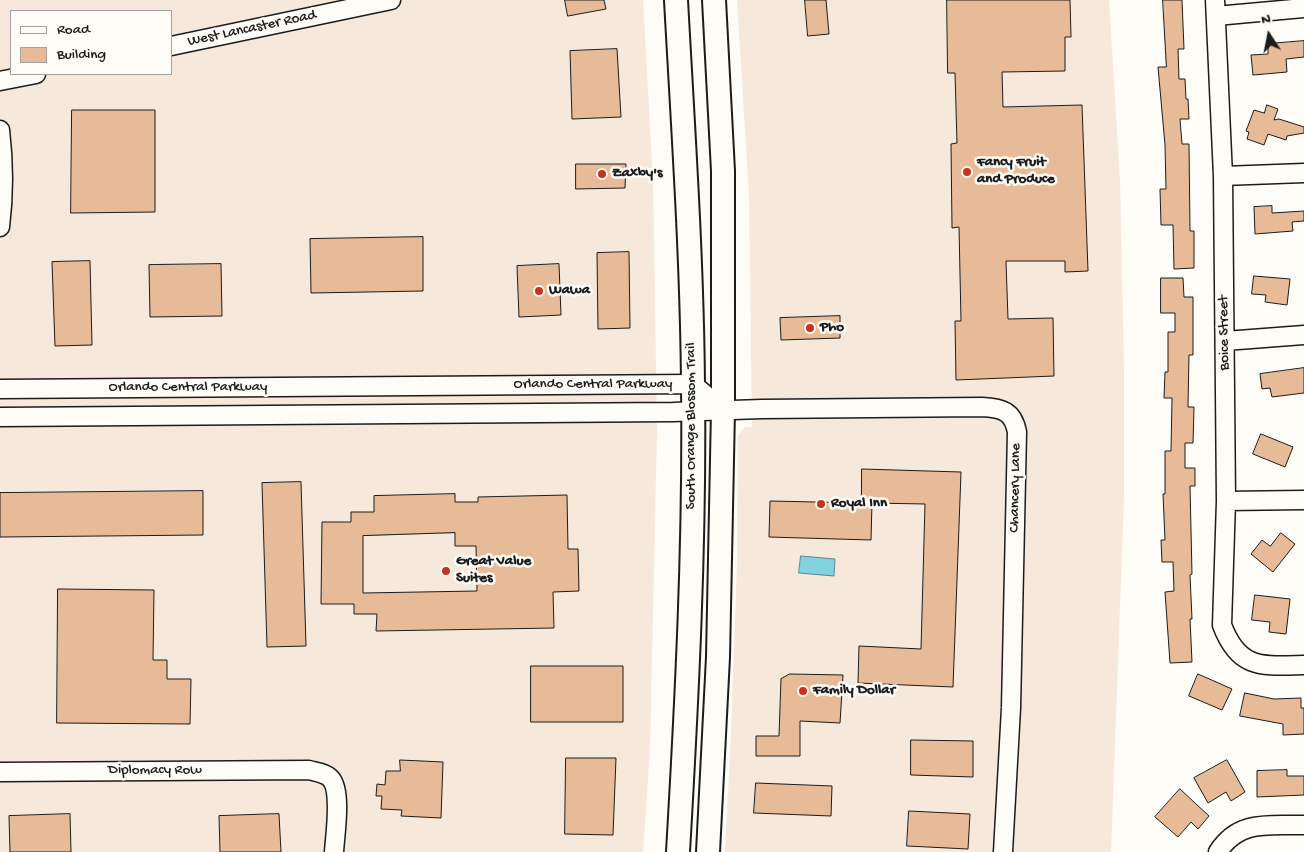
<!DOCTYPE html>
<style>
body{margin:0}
#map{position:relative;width:1304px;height:852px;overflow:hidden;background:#fdfcf7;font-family:"Gochi Hand",sans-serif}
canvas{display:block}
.legend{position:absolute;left:10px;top:10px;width:162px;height:65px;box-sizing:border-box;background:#fdfcf7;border:1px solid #a3a29f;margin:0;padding:6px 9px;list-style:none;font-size:15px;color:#1c1c1c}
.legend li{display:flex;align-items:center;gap:10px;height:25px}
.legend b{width:25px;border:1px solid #a3a29f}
.north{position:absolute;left:1244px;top:10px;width:50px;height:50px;-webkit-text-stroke:4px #fdfcf7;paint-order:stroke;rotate:349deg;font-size:14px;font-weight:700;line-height:20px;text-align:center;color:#1c1c1c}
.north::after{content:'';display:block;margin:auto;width:18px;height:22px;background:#1c1c1c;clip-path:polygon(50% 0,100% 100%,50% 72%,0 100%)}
</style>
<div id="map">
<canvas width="1304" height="852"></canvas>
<ul class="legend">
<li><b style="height:6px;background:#fdfcf7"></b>Road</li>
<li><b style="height:14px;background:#e7bb97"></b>Building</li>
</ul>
<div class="north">N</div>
</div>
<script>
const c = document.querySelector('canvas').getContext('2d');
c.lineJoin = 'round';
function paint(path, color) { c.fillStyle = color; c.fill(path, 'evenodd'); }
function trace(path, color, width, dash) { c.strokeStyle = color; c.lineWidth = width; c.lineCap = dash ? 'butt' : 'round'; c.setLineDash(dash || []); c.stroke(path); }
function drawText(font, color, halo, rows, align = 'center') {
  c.font = font + ' "Gochi Hand",sans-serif'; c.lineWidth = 5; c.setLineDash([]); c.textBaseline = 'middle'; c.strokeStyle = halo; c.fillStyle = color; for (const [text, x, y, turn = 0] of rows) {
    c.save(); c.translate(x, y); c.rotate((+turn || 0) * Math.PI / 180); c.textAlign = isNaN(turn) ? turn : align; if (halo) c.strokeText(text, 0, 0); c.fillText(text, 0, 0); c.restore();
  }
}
paint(new Path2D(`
 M0 0H643L653 183 657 429 650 749 643 852H0ZM11 11H171V74H11Z
 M737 0H1109L1120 181 1124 370V496L1111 852H725L731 735 737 563 738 436 745 427H752L749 194Z`), '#f6e8da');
const water = new Path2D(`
 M801 556 835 559 834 576 799 573Z`);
paint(water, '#82d2df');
trace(water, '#598991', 1);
const building = new Path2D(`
 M565 0H604L606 9 568 16Z
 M805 0H826L829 34 808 36Z
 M947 0H1070L1071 37H1065V71L1002 72 1003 107 1082 105 1088 271 1065 272V261H1006L1008 319 1053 318 1054 376 956 380 955 321H961L959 227 952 228 951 144 957 143 955 73H948Z
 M1163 0H1182L1184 49H1178L1179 79H1185L1186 99H1188L1189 119H1180L1182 144H1189L1190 231H1194V268L1174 269 1173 225H1161L1160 189H1166L1165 145 1158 67H1166Z
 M1304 41V57L1286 59 1287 72 1253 75 1251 55 1268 54V44Z
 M617 49 621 117 572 119 570 51Z
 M1267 105 1278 109 1274 120 1279 119 1304 127V133L1287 136 1286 140 1268 134 1264 145 1247 139 1249 132 1246 131 1254 110 1264 113Z
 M72 110H155V212L71 213Z
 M576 164H626L625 188 576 189Z
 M1272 206V213L1304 211V221L1292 222 1293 231 1255 234 1254 207Z
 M423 237V291L311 293 310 239Z
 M629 252 630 328 598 329 597 253Z
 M90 261 92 345 55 346 52 262Z
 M221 264 222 316 150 317 149 265Z
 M559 264 561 315 519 317 517 266Z
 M1254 276 1290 279 1287 305 1265 302 1266 295 1252 294Z
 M1161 278H1183L1184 297H1193V355H1189L1188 407H1194L1193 443H1185V468H1195V486H1190L1192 574 1190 575 1192 619H1190L1192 662 1170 663 1165 592 1174 591 1173 562H1162L1161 540H1165L1163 494H1165V451H1171L1172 398H1164L1165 372H1168V332H1175V313H1161Z
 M840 316V338L781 340 780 318Z
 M1304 368V393L1272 397 1270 388 1262 389 1260 374Z
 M1261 434 1293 447 1285 467 1253 454Z
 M862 469 961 472 953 687 858 683 859 646 921 649 925 504 872 503 871 540 769 537 770 501 861 503Z
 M301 482 306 646 267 647 262 483Z
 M203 491V535L0 537V493Z
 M455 494V502H478V497L567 495 568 549H578L579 591 553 592 554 628 376 631 377 614H354V604H321L322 522H351V512H374V496ZM455 533V546H476L477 591 363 593V536Z
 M1281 533 1295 544 1273 572 1251 554 1262 540 1270 546Z
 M58 589 154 590 153 660H167V679H191L190 724 57 723Z
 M1255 595 1290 599 1286 634 1269 632 1270 622 1252 620Z
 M531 666H623V722H531Z
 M790 674 843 675 840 723 800 721V756H756V736H779L781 679Z
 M1198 674 1232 689 1222 710 1189 696Z
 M1245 693 1274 699 1301 698V708H1304V734L1283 735V724L1240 716Z
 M911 740 973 741V777L911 775Z
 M566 758H616L613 835 565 834Z
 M400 760 443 762 441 818 401 816 402 810 381 809 382 796H376L377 784 385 785 386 771H400Z
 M1227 760 1245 792 1231 801 1226 792 1208 803 1194 778Z
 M1287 770V776H1304V795L1257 797V771Z
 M756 783 832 786 831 816 754 813Z
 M1180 789 1209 816 1198 829 1191 822 1178 837 1155 817Z
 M909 811 970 814 968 849 907 846Z
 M70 814 71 852H10L9 816Z
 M279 814 281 852H220L219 816Z`);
paint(building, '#e7bb97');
trace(building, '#1c1c1c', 1);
const minor = new Path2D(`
 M1215 0 1223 176 1226 501 1222 625C1239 670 1262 666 1304 665
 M1216 16 1304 8
 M171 46 391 0
 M0 81 36 74
 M0 130C4 163 4 195 0 227
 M1223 176 1304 173
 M1225 341 1304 335
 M0 389 693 384 723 410
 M0 417 673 412 762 409 982 407C1002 408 1013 411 1017 432L1011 708 1003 852
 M1226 501 1304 500
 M0 772 309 770C316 772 326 773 331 779 342 792 335 835 334 852
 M1218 852C1239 819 1269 826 1304 825`);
const major = new Path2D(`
 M676 0C683 128 692 257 693 385 695 541 687 697 678 852
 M708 852 718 657 723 410V171L714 0`);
trace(minor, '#1c1c1c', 21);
trace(major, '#1c1c1c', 26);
trace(minor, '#fdfcf7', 18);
trace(major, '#fdfcf7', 22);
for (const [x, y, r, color] of [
 [967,172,5,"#c8321e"],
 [602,174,5,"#c8321e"],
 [539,291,5,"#c8321e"],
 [810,328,5,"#c8321e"],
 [821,504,5,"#c8321e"],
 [446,571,5,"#c8321e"],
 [803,691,5,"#c8321e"]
]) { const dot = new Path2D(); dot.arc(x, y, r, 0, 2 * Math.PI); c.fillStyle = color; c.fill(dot); trace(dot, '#fdfcf7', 2); }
drawText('15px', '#1c1c1c', '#fdfcf7', [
 ["West Lancaster Road",252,29,-12],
 ["Boice Street",1225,333,-91],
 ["Orlando Central Parkway",593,385],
 ["Orlando Central Parkway",188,388],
 ["South Orange Blossom Trail",692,426,-90],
 ["Chancery Lane",1016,488,-89],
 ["Diplomacy Row",155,771]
]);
drawText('bold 15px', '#1c1c1c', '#fdfcf7', [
 ["Fancy Fruit",977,163],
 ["and Produce",977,180],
 ["Zaxby's",612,174],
 ["Wawa",549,291],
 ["Pho",820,328],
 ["Royal Inn",831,504],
 ["Great Value",456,562],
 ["Suites",456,579],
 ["Family Dollar",813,691]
], 'left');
</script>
